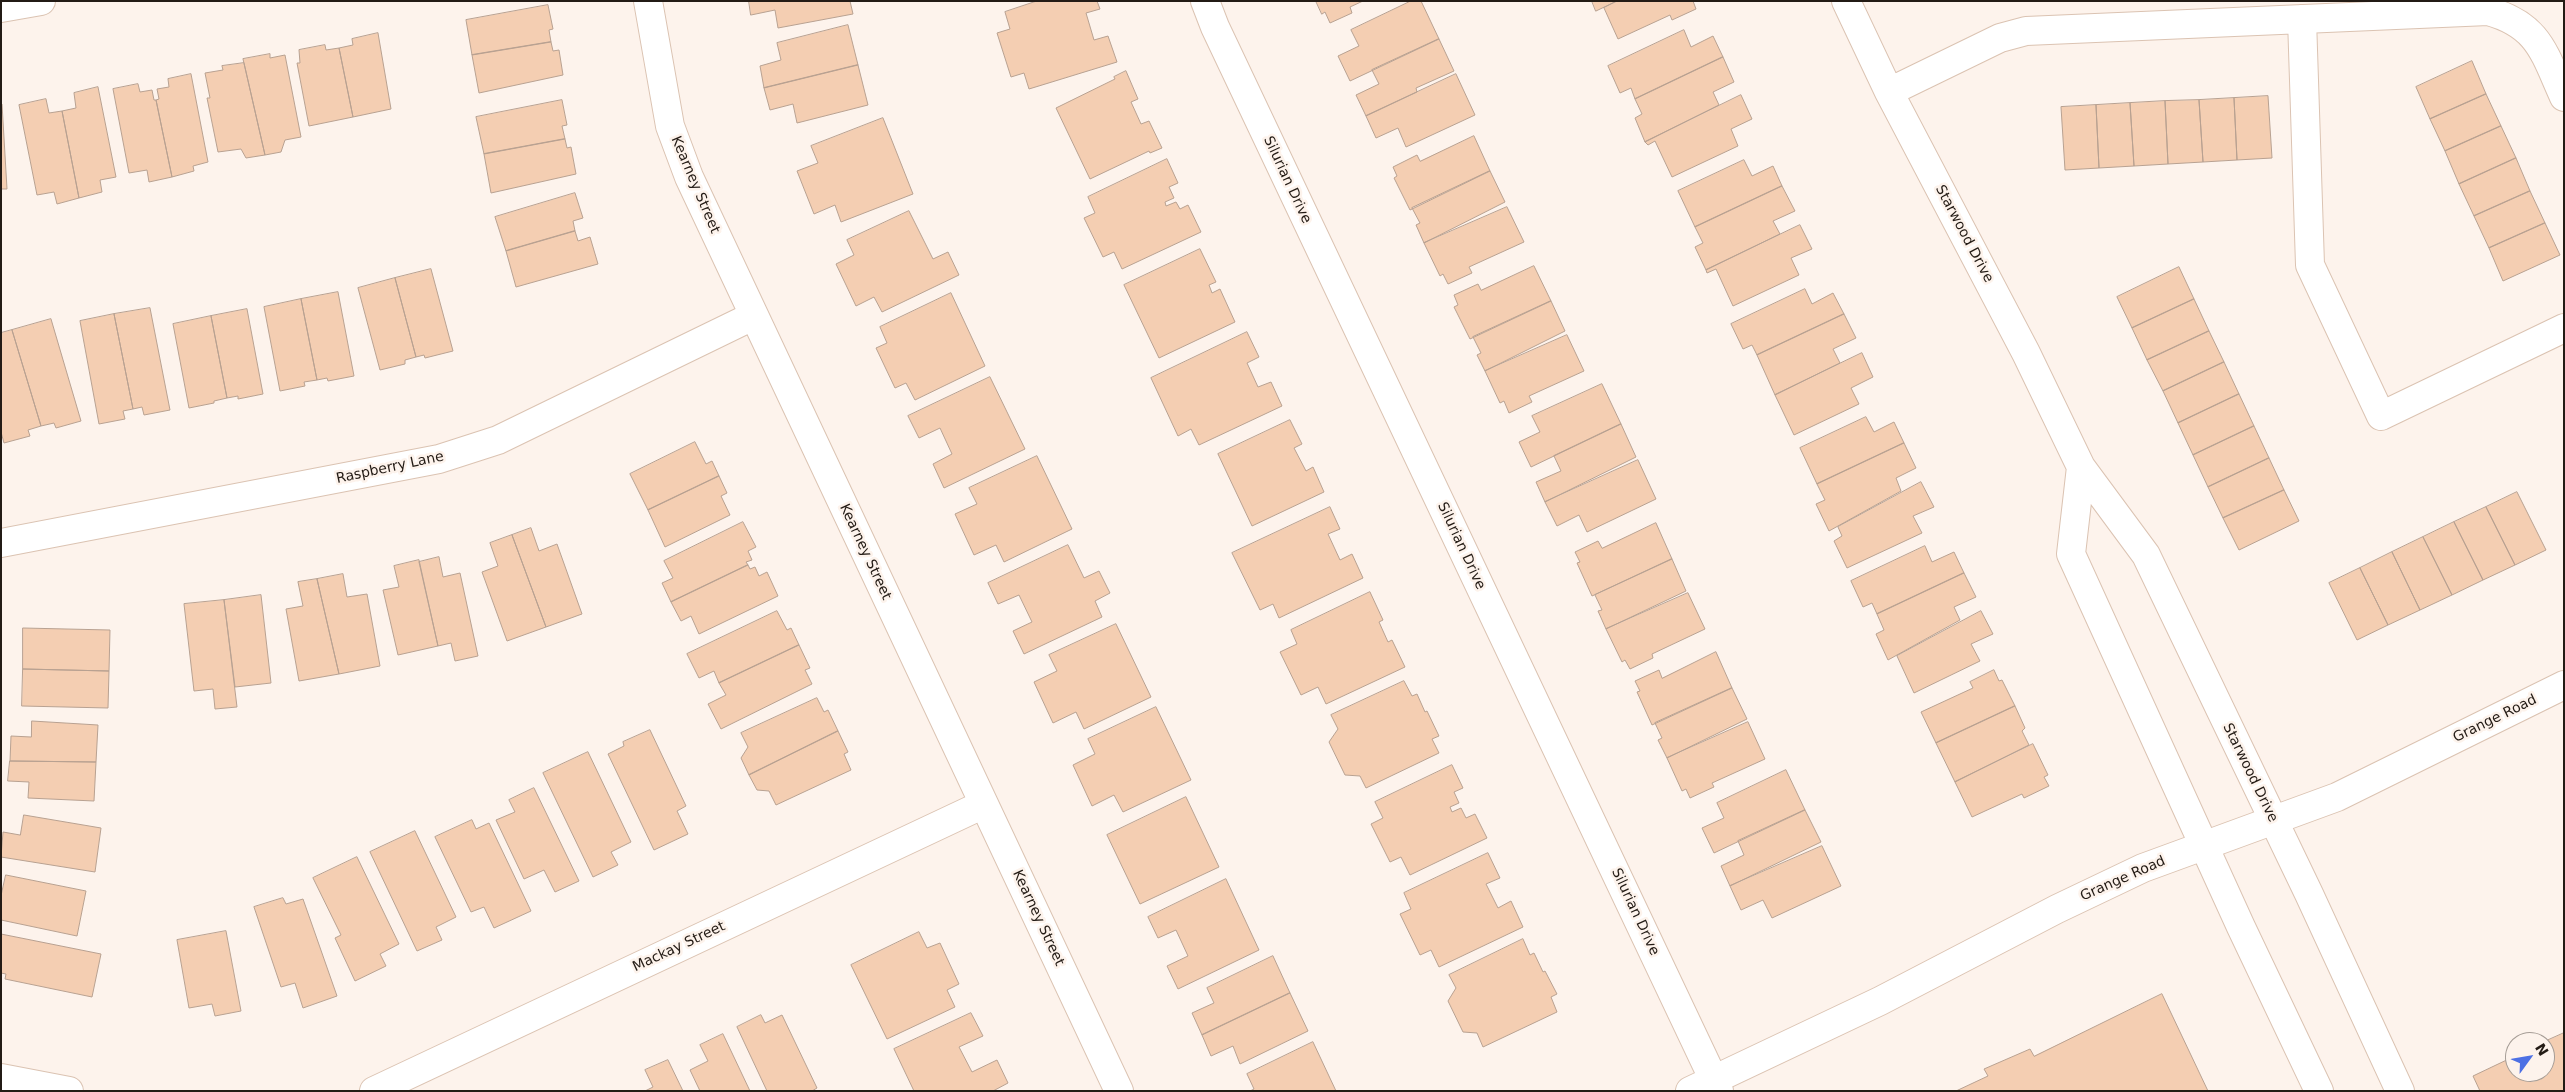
<!DOCTYPE html>
<style>
body{margin:0}
#map{position:relative;width:2565px;height:1092px;overflow:hidden;background:#fdf3ec;font-family:"DejaVu Sans",sans-serif}
canvas{display:block}
.frame{position:absolute;inset:0;border:2px solid #231b15;pointer-events:none}
.north{position:absolute;left:2505px;top:1032px;width:50px;height:50px;box-sizing:border-box;background:#fdf3ec;border:1px solid #a69d96;border-radius:50%;rotate:58deg;font-size:14px;font-weight:700;line-height:20px;text-align:center;color:#231b15}
.north::after{content:'';display:block;margin:auto;width:18px;height:22px;background:#4d70e4;clip-path:polygon(50% 0,100% 100%,50% 72%,0 100%)}
</style>
<div id="map">
<canvas width="2565" height="1092"></canvas>
<div class="frame"></div>
<div class="north">N</div>
</div>
<script>
const c = document.querySelector('canvas').getContext('2d');
c.lineJoin = 'round';
function paint(path, color) { c.fillStyle = color; c.fill(path, 'evenodd'); }
function trace(path, color, width, dash) { c.strokeStyle = color; c.lineWidth = width; c.lineCap = dash ? 'butt' : 'round'; c.setLineDash(dash || []); c.stroke(path); }
function drawText(font, color, halo, rows, align = 'center') {
  c.font = font + ' "DejaVu Sans",sans-serif'; c.lineWidth = 5; c.setLineDash([]); c.textBaseline = 'middle'; c.strokeStyle = halo; c.fillStyle = color; for (const [text, x, y, turn = 0] of rows) {
    c.save(); c.translate(x, y); c.rotate((+turn || 0) * Math.PI / 180); c.textAlign = isNaN(turn) ? turn : align; if (halo) c.strokeText(text, 0, 0); c.fillText(text, 0, 0); c.restore();
  }
}
const building = new Path2D(`
 M749 1H850L853 14 778 28 775 10 751 15Z
 M1037 1H1097L1100 9 1086 13 1094 40 1108 36 1117 62 1029 89 1024 73 1011 77 997 33 1010 29 1005 12Z
 M1316 1H1363L1350 7 1352 13 1330 23 1325 12 1322 14Z
 M1411 1H1421L1439 39 1350 81 1338 56 1359 46 1351 30Z
 M1592 1H1617L1596 11Z
 M1617 1H1693L1696 9 1672 20 1670 15 1618 39 1604 8Z
 M548 5 553 29 549 30 551 42 472 55 466 20Z
 M848 25 858 65 764 88 760 66 781 60 777 43Z
 M1684 30 1691 47 1713 36 1723 57 1635 99 1631 88 1620 93 1608 66Z
 M378 33 391 109 353 117 339 48 353 45 352 39Z
 M1439 39 1454 71 1416 88 1417 92 1366 116 1356 95 1379 84 1372 70Z
 M551 42 553 51 559 50 563 75 479 93 472 55Z
 M325 45 326 50 339 48 353 117 309 126 297 63H300L299 50Z
 M270 54V58L285 55 301 137 285 140 281 152 265 155 243 59Z
 M1723 57 1734 82 1713 92 1719 105 1645 142 1635 118 1642 114 1635 99Z
 M2472 61 2486 94 2430 119 2416 87Z
 M244 63 265 155 246 158 241 149 218 152 207 98H210L205 73 223 70 222 66Z
 M858 65 868 105 797 123 793 104 770 110 764 88Z
 M1126 71 1138 99 1131 102 1141 124 1149 121 1162 148 1150 153 1149 151 1090 179 1056 108 1115 79 1114 77Z
 M191 74 208 162 193 166 194 171 172 177 156 100 159 99 157 89 169 87 168 79Z
 M1456 74 1475 115 1406 147 1398 128 1376 138 1366 116Z
 M138 84 140 92 152 90 154 100H156L172 177 149 182 147 170 129 173 113 89Z
 M98 87 116 177 100 180 102 192 79 198 62 111 76 108 74 93Z
 M2486 94 2501 126 2445 151 2430 119Z
 M1741 95 1752 119 1731 129 1738 146 1672 177 1655 141 1648 145 1645 142Z
 M2268 96 2272 158 2237 160 2234 98Z
 M2234 98 2237 160 2203 162 2199 100Z
 M46 99 49 113 62 111 79 198 57 204 54 192 37 195 19 105Z
 M562 100 567 125 562 126 565 139 484 154 476 117Z
 M2199 100 2203 162 2168 164 2165 101Z
 M2165 101 2168 164 2134 166 2130 103Z
 M2130 103 2134 166 2099 168 2096 105Z
 M1 104H2L7 189H1Z
 M2096 105 2099 168 2065 170 2061 107Z
 M883 118 913 194 841 222 835 205 814 214 797 171 818 163 811 146Z
 M2501 126 2516 158 2459 184 2445 151Z
 M1474 136 1490 171 1410 210 1394 178 1397 176 1393 167 1417 155 1420 161Z
 M565 139 567 148 571 147 576 174 491 193 484 154Z
 M2516 158 2530 191 2474 216 2459 184Z
 M1167 159 1178 183 1169 187 1174 198 1165 202 1166 206 1176 202 1180 209 1188 205 1201 232 1122 269 1114 252 1103 257 1084 218 1095 213 1088 197Z
 M1744 160 1752 176 1773 166 1782 186 1695 227 1678 191Z
 M1490 171 1505 202 1424 243 1416 225 1420 223 1412 208Z
 M1782 186 1795 211 1773 221 1780 234 1706 270 1695 247 1703 243 1695 227Z
 M2530 191 2545 223 2489 248 2474 216Z
 M575 193 583 218 573 221 575 231 506 251 495 217Z
 M1507 207 1524 242 1469 267 1472 273 1448 284 1443 274 1440 276 1424 243Z
 M909 211 933 259 948 252 959 275 882 312 874 297 856 306 836 264 854 255 847 240Z
 M2545 223 2560 255 2503 281 2489 248Z
 M1800 225 1812 249 1791 258 1799 275 1733 306 1716 269 1707 273 1706 270Z
 M575 231 578 241 590 237 598 264 516 287 506 251Z
 M1200 249 1216 282 1209 285 1212 293 1220 289 1235 322 1159 358 1124 285Z
 M1534 266 1551 301 1470 339 1454 307 1458 305 1454 295 1478 284 1481 290Z
 M2179 267 2194 299 2132 328 2117 297Z
 M431 269 453 351 425 358 424 355 416 357 395 278Z
 M395 278 416 357 405 360V364L380 370 358 288Z
 M1805 289 1812 304 1833 293 1844 314 1757 355 1752 345 1743 349 1731 324Z
 M338 292 354 376 328 381 327 378 317 380 301 299Z
 M951 293 985 366 915 400 906 383 895 388 876 348 887 343 880 327Z
 M301 299 317 380 304 382 305 386 280 391 264 307Z
 M2194 299 2209 331 2147 360 2132 328Z
 M1551 301 1565 331 1485 371 1477 355 1481 353 1473 337Z
 M150 308 170 410 144 415 142 407 133 409 114 314Z
 M247 309 263 394 238 399V396L227 398 211 316Z
 M114 314 133 409 123 411 125 419 99 424 80 321Z
 M1844 314 1856 338 1833 349 1840 363 1775 395 1757 355Z
 M211 316 227 398 214 401V403L189 408 173 324Z
 M51 319 81 421 56 428 54 423 41 426 12 330Z
 M12 330 41 426 28 430 30 436 4 443 1 432V333Z
 M2209 331 2224 362 2163 391 2147 360Z
 M1247 332 1259 357 1247 363 1258 387 1271 382 1282 406 1199 445 1191 429 1178 436 1151 378Z
 M1567 335 1584 371 1529 396 1532 402 1509 413 1504 401 1500 403 1485 371Z
 M1862 353 1873 377 1851 388 1859 404 1794 435 1775 395Z
 M2224 362 2239 394 2178 423 2163 391Z
 M990 377 1025 449 944 488 933 464 952 454 940 428 919 438 908 416Z
 M1602 384 1621 424 1531 467 1519 442 1540 432 1532 416Z
 M2239 394 2254 426 2193 455 2178 423Z
 M1866 417 1874 432 1894 422 1904 443 1817 484 1800 448Z
 M1290 420 1302 444 1294 448 1306 471 1313 467 1324 492 1252 526 1218 454Z
 M1621 424 1636 457 1545 502 1536 482 1561 471 1554 456Z
 M2254 426 2269 458 2208 487 2193 455Z
 M695 442 706 464 712 461 719 476 648 510 630 474Z
 M1904 443 1916 468 1896 478 1901 491 1829 531 1816 504 1825 500 1817 484Z
 M1037 456 1072 529 1004 562 996 545 974 555 955 514 977 504 969 488Z
 M2269 458 2284 490 2223 518 2208 487Z
 M1638 460 1656 499 1587 532 1579 515 1557 526 1545 502Z
 M719 476 727 493 721 496 730 515 665 547 648 510Z
 M1921 482 1934 507 1913 516 1922 533 1847 568 1834 541 1842 536 1838 527Z
 M2284 490 2299 521 2239 550 2223 518Z
 M2517 492 2546 550 2515 565 2486 507Z
 M1330 507 1340 529 1328 534 1340 560 1352 554 1363 578 1279 618 1273 604 1260 610 1232 553Z
 M2486 507 2515 565 2483 580 2454 522Z
 M743 522 756 547 748 551 752 560 746 562 748 565 671 602 662 583 673 578 664 561Z
 M2454 522 2483 580 2452 595 2423 537Z
 M1656 523 1672 559 1592 596 1577 563 1580 562 1575 552 1598 541 1602 548Z
 M531 528 539 551 557 544 582 614 546 627 512 535Z
 M512 535 546 627 507 641 482 572 498 566 490 543Z
 M2423 537 2452 595 2420 610 2392 552Z
 M1068 545 1084 578 1099 571 1110 593 1095 601 1102 617 1024 654 1013 631 1032 622 1019 595 998 604 988 583Z
 M1925 546 1932 562 1954 552 1964 573 1877 614 1872 603 1863 607 1851 581Z
 M2392 552 2420 610 2388 625 2360 568Z
 M439 557 443 577 460 573 478 656 455 661 451 643 438 646 419 562Z
 M1672 559 1686 591 1606 629 1598 611 1602 610 1595 595Z
 M419 560 438 646 398 655 383 590 399 587 394 566Z
 M748 565 750 569 755 567 759 576 767 572 778 596 699 634 691 616 681 621 671 602Z
 M2360 568 2388 625 2357 640 2329 583Z
 M1964 573 1976 597 1954 607 1960 620 1888 660 1876 634 1884 630 1877 614Z
 M343 574 347 597 367 594 380 666 339 674 317 579Z
 M317 579 339 674 299 681 286 609 303 606 298 582Z
 M1370 592 1383 620 1379 622 1388 642 1392 640 1405 667 1326 704 1318 687 1301 695 1280 652 1297 644 1291 630Z
 M1688 593 1705 629 1652 654 1653 658 1630 669 1625 660 1622 662 1606 629Z
 M261 595 271 683 235 687 224 600Z
 M224 600 237 707 215 709 213 689 194 691 184 604Z
 M777 611 787 630 791 628 799 645 719 683 714 671 699 678 687 654Z
 M1981 611 1993 634 1971 644 1980 661 1914 693 1897 656Z
 M1116 624 1151 697 1084 729 1076 712 1053 723 1034 682 1057 671 1049 655Z
 M23 628 110 630 109 671 23 669Z
 M799 645 810 668 805 670 812 684 721 729 708 704 726 695 719 683Z
 M1716 652 1732 688 1652 725 1637 692 1640 691 1635 681 1659 670 1662 678Z
 M23 669 109 671 108 708 22 706Z
 M1994 670 1999 681 2002 680 2015 706 1936 743 1921 712 1973 688 1970 682Z
 M1404 681 1412 696 1417 694 1425 712 1427 711 1439 736 1432 739 1439 753 1366 788 1360 776 1345 775 1329 742 1338 729 1331 715Z
 M1732 688 1747 719 1667 758 1658 740 1662 738 1655 723Z
 M817 698 824 712 828 710 838 731 749 775 741 758 748 747 741 733Z
 M2015 706 2025 728 2022 731 2029 745 1955 782 1936 743Z
 M1156 707 1191 780 1123 812 1114 795 1092 806 1073 765 1095 754 1088 739Z
 M32 721 98 725 96 762 10 761 11 736 31 737Z
 M1748 722 1765 759 1712 783 1714 787 1690 798 1686 789 1682 791 1667 758Z
 M650 730 686 806 677 811 688 834 654 850 608 754 624 746 623 742Z
 M838 731 848 752 844 754 851 770 776 805 769 791 757 790 749 775Z
 M2033 744 2048 775 2044 777 2049 786 2024 798 2022 794 1972 817 1955 782Z
 M588 752 631 842 611 852 618 865 593 877 543 773Z
 M10 761 96 762 94 801 28 798 29 782 8 781Z
 M1452 765 1463 788 1454 792 1459 803 1450 807 1452 812 1461 808 1466 818 1475 814 1487 838 1410 875 1401 857 1390 862 1371 824 1383 818 1375 802Z
 M1786 770 1805 810 1714 853 1702 828 1724 818 1717 803Z
 M534 788 579 881 555 892 544 870 524 879 496 820 515 812 509 800Z
 M1186 797 1219 867 1140 904 1107 835Z
 M1805 810 1821 842 1730 886 1721 866 1744 855 1738 841Z
 M24 815 101 828 95 872 1 857 3 832 20 835Z
 M472 820 476 829 489 823 531 911 494 928 484 907 471 912 435 837Z
 M415 831 456 917 436 927 442 940 417 951 370 852Z
 M1822 846 1841 886 1772 918 1763 900 1741 910 1730 886Z
 M1488 853 1500 878 1486 884 1498 908 1511 901 1523 927 1439 967 1431 950 1420 955 1400 914 1411 909 1404 893Z
 M357 857 399 944 380 954 386 966 355 981 335 938 341 935 313 878Z
 M6 875 86 891 77 936 1 920V896Z
 M1226 879 1259 950 1178 989 1167 966 1188 956 1176 930 1158 938 1148 917Z
 M283 898 286 904 303 899 337 996 303 1008 295 983 281 987 254 907Z
 M226 931 241 1011 215 1016 212 1004 189 1008 177 940Z
 M919 932 927 948 940 943 959 984 947 990 955 1007 887 1039 851 965Z
 M1 934 101 954 92 997 5 979 6 974 1 973Z
 M1523 939 1530 955 1534 953 1543 972 1545 971 1557 994 1551 997 1557 1012 1483 1047 1477 1033 1463 1032 1448 1001 1456 988 1449 975Z
 M1273 956 1290 993 1202 1035 1192 1013 1214 1003 1207 988Z
 M1290 993 1308 1031 1240 1064 1233 1046 1211 1056 1202 1035Z
 M2162 994 2208 1091H1956L1988 1076 1984 1069 2030 1049 2034 1056Z
 M971 1013 983 1036 959 1047 972 1072 997 1060 1008 1083 993 1091H914L894 1049Z
 M761 1015 765 1023 782 1015 817 1088 812 1091H767L737 1027Z
 M2564 1033V1091H2480L2473 1076 2515 1056V1072H2545L2544 1042Z
 M723 1034 750 1091H700L690 1070 708 1061 700 1045Z
 M1313 1042 1336 1091H1250L1254 1089 1247 1074Z
 M668 1060 683 1091H645L653 1087 645 1070Z`);
paint(building, '#f4ceb2');
trace(building, '#b8a191', 1);
const minor = new Path2D(`
 M648 1 670 126 689 177 1119 1091
 M1205 1 1215 27 1719 1091
 M1846 1 1889 92 2026 353 2081 467 2146 555 2309 894 2400 1091
 M1 8 41 1
 M2302 19 2310 265 2381 416 2564 328
 M1889 92 2000 38 2026 31 2488 11C2539 25 2544 53 2564 97
 M2081 467 2071 554 2241 927 2319 1091
 M1 543 439 459 498 440 753 316
 M1 1078 69 1091
 M374 1091 984 804`);
const major = new Path2D(`
 M1690 1091 1880 1001 2057 909 2143 868 2337 797 2564 685`);
trace(minor, '#dbc3b2', 30);
trace(major, '#dbc3b2', 30);
trace(minor, '#fff', 28);
trace(major, '#fff', 28);
drawText('14px', '#231b15', '#fdf3ec', [
 ["Silurian Drive",1287,180,65],
 ["Kearney Street",695,185,67],
 ["Starwood Drive",1964,234,62],
 ["Raspberry Lane",390,468,-12],
 ["Silurian Drive",1461,546,65],
 ["Kearney Street",865,552,65],
 ["Grange Road",2495,719,-26],
 ["Starwood Drive",2250,773,64],
 ["Grange Road",2123,879,-24],
 ["Silurian Drive",1635,912,65],
 ["Kearney Street",1038,918,65],
 ["Mackay Street",679,947,-25]
]);
</script>
